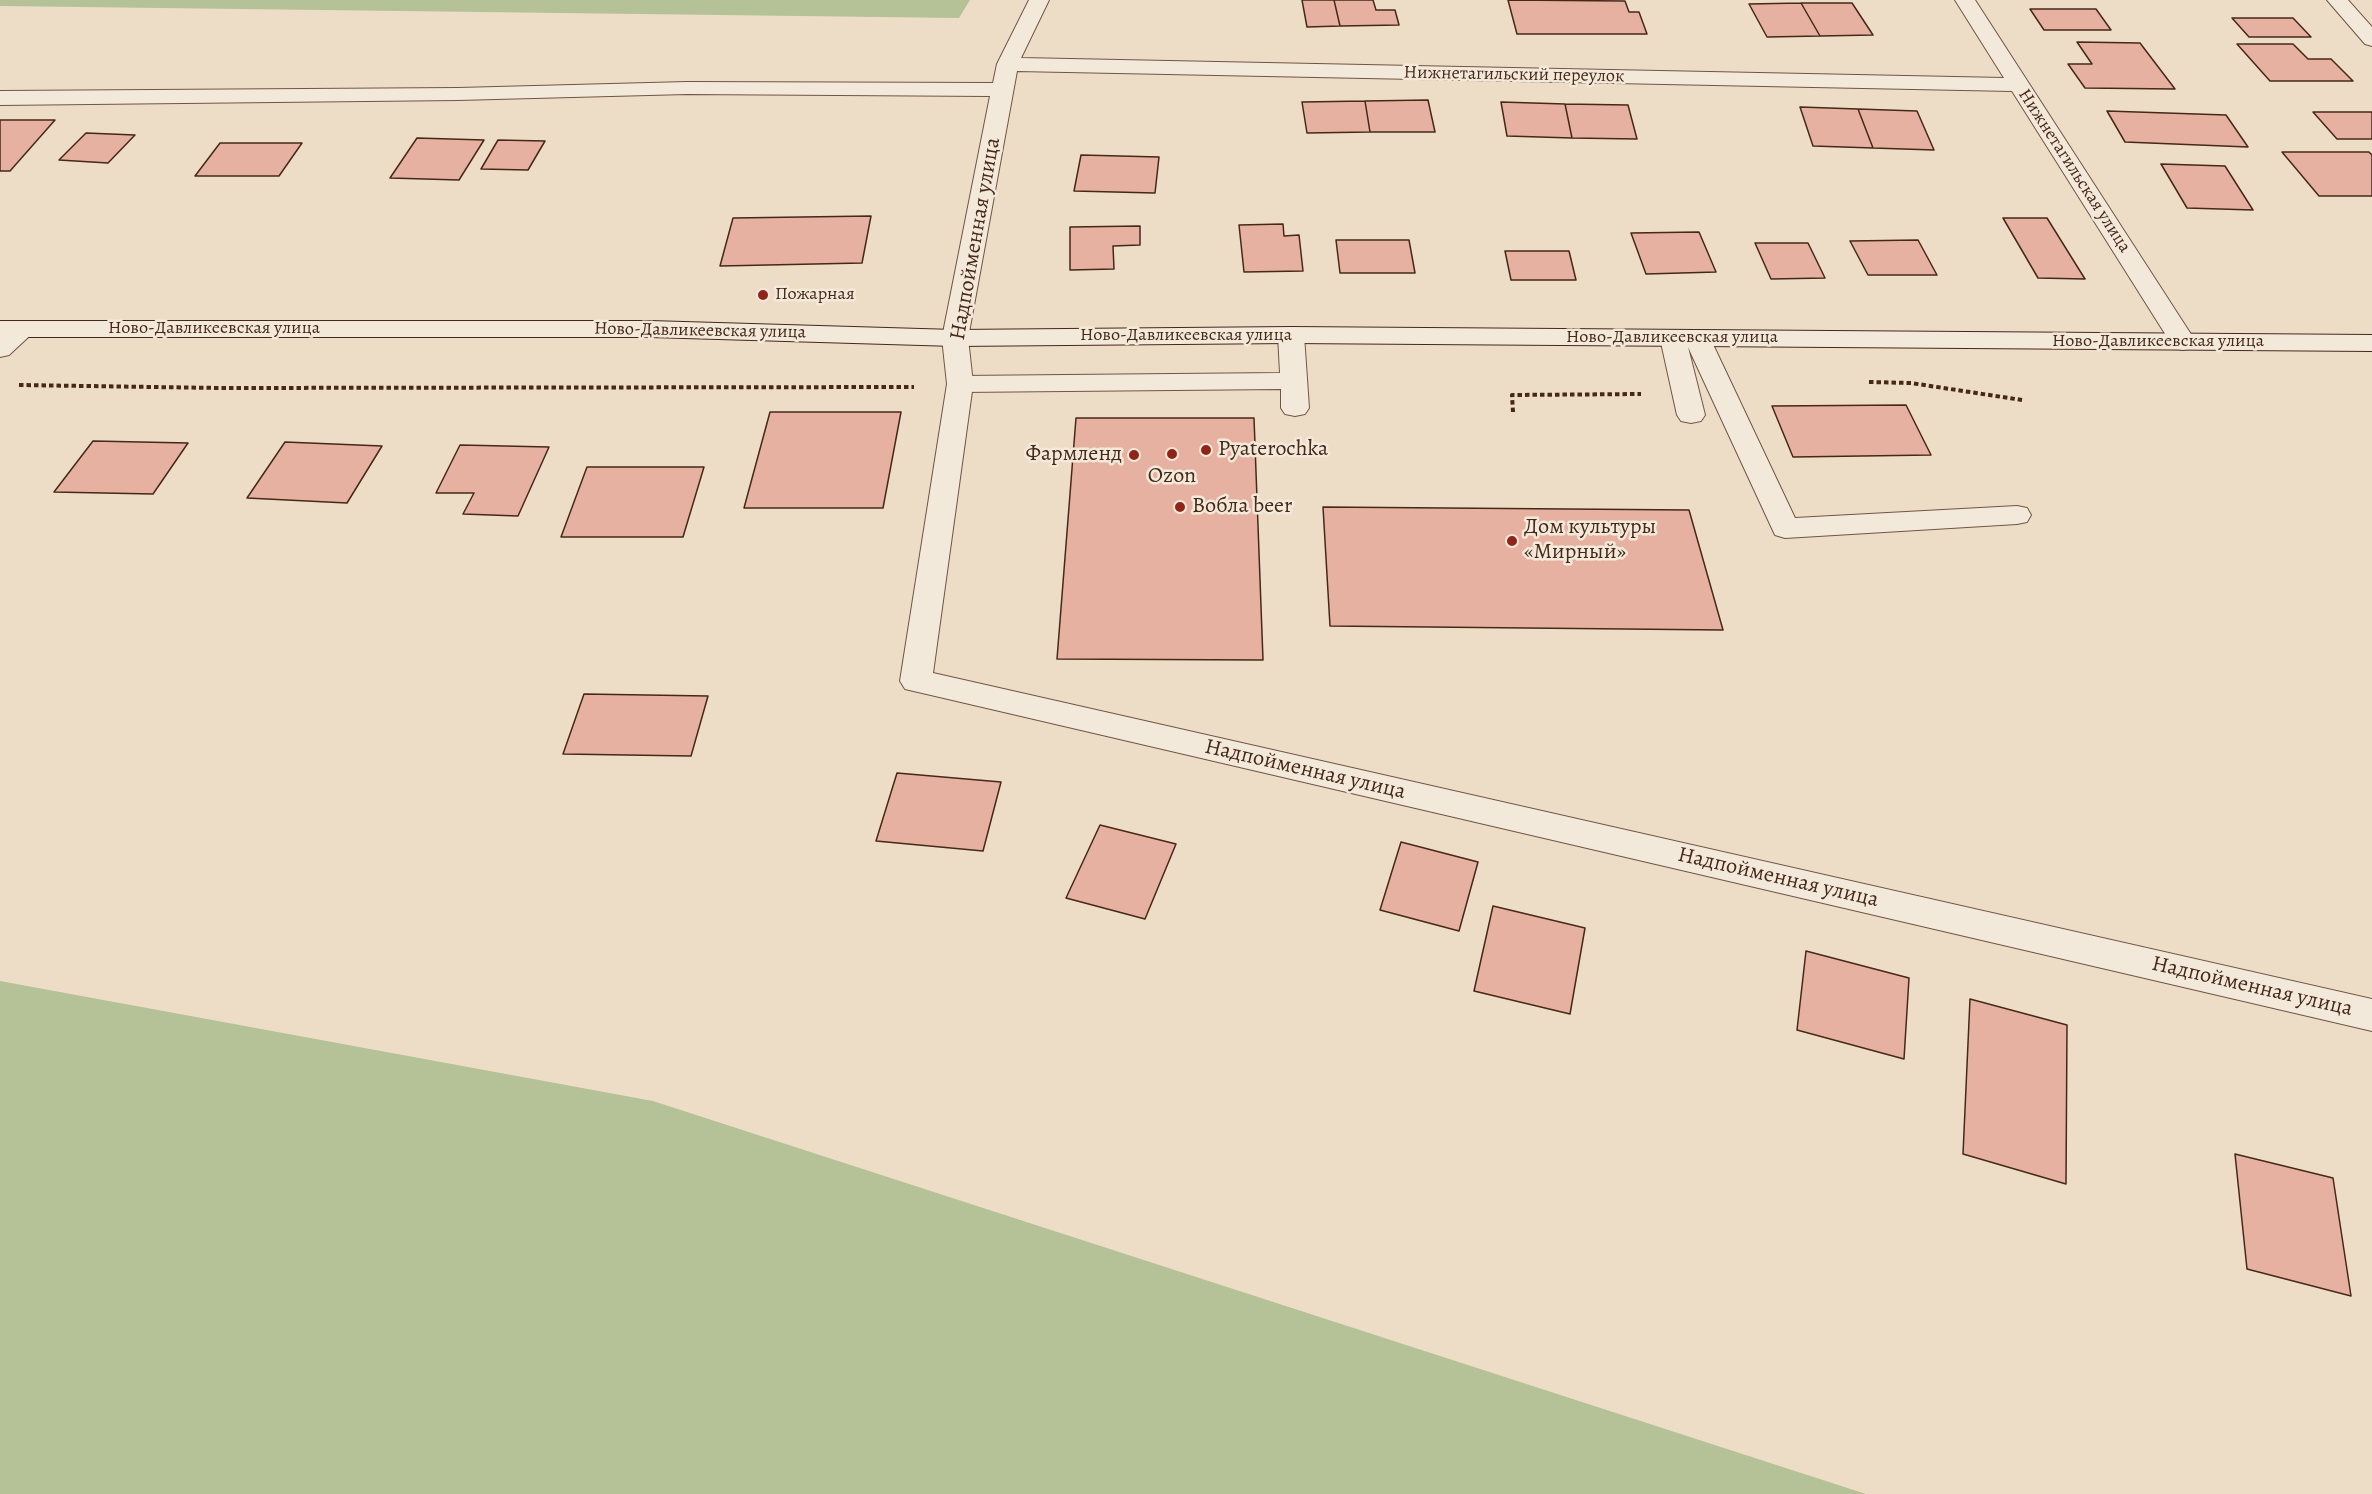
<!DOCTYPE html>
<meta charset="utf-8">
<style>
body{margin:0}
canvas{display:block;background:#edddc6}
</style>
<canvas width="2372" height="1494"></canvas>
<script>
const c = document.querySelector('canvas').getContext('2d');
c.lineJoin = 'round';
function paint(path, color) { c.fillStyle = color; c.fill(path, 'evenodd'); }
function trace(path, color, width, dash) { c.strokeStyle = color; c.lineWidth = width; c.lineCap = dash ? 'butt' : 'round'; c.setLineDash(dash || []); c.stroke(path); }
function drawText(font, color, halo, rows, align = 'center') {
  c.font = font + ' Alegreya,serif'; c.lineWidth = 5; c.setLineDash([]); c.textBaseline = 'middle'; c.strokeStyle = halo; c.fillStyle = color; for (const [text, x, y, turn = 0] of rows) {
    c.save(); c.translate(x, y); c.rotate((+turn || 0) * Math.PI / 180); c.textAlign = isNaN(turn) ? turn : align; if (halo) c.strokeText(text, 0, 0); c.fillText(text, 0, 0); c.restore();
  }
}
paint(new Path2D(`
 M0 0H970L959 18 0 6Z
 M0 981 653 1101 1866 1494H0Z`), '#b5c297');
const building = new Path2D(`
 M1302 0H1334L1340 26 1307 27Z
 M1334 0H1373L1376 10H1395L1399 25 1340 26Z
 M1508 0 1625 1 1629 12H1639L1647 34H1517Z
 M1801 3H1852L1873 35 1820 36Z
 M1801 3 1820 36 1767 37 1749 4Z
 M2030 9H2096L2111 30H2044Z
 M2232 18H2293L2311 37H2249Z
 M2077 42 2140 43 2175 89 2085 88 2068 64H2092Z
 M2237 44H2293L2308 59H2331L2353 81H2270Z
 M1428 100 1435 132H1370L1365 101Z
 M1365 101 1370 132 1307 133 1302 102Z
 M1501 102 1565 104 1572 138 1507 136Z
 M1565 104 1628 105 1637 139 1572 138Z
 M1800 107 1858 109 1873 148 1813 146Z
 M1858 109 1917 111 1934 150 1873 148Z
 M2107 111 2226 115 2248 147 2125 142Z
 M2313 112H2372V139H2337Z
 M0 120H55L10 171H0Z
 M86 133 135 135 108 163 59 160Z
 M417 138 484 140 459 180 390 178Z
 M498 140 545 141 528 170 481 169Z
 M220 143H302L279 176H195Z
 M2282 152H2369L2372 155V196H2319Z
 M1081 155 1159 157 1155 193 1074 191Z
 M2161 164 2225 166 2253 210 2187 208Z
 M871 216 862 263 720 266 733 218Z
 M2003 218H2047L2085 279 2038 278Z
 M1283 224 1284 236 1299 235 1303 271 1244 272 1239 225Z
 M1140 226V245L1113 246 1114 269 1070 270V227Z
 M1699 232 1716 272 1646 274 1631 233Z
 M1336 240H1409L1415 273H1340Z
 M1918 240 1937 275H1868L1850 241Z
 M1755 243H1808L1825 278 1771 279Z
 M1505 251H1569L1576 280H1511Z
 M1906 405 1931 455 1793 457 1772 406Z
 M770 412H901L883 508H744Z
 M1076 418H1254L1263 660 1057 659Z
 M93 441 188 443 153 494 54 492Z
 M285 442 382 446 347 503 247 498Z
 M460 445 549 447 518 516 463 514 474 493H436Z
 M587 467H704L683 537H561Z
 M1323 507 1689 510 1723 630 1330 626Z
 M584 694 708 696 691 756 563 754Z
 M897 773 1001 782 983 851 876 841Z
 M1100 825 1176 844 1145 919 1066 898Z
 M1401 842 1478 862 1459 931 1380 910Z
 M1493 906 1585 928 1570 1014 1474 991Z
 M1806 951 1909 978 1904 1059 1797 1030Z
 M1970 999 2067 1025 2066 1184 1963 1154Z
 M2235 1154 2333 1178 2351 1296 2247 1269Z`);
paint(building, '#e7b1a2');
trace(building, '#462819', 1.5);
const lane = new Path2D(`
 M23 322 32 325 36 330 9 355 0 357V336L14 325Z
 M1291 327 1300 330 1304 335 1309 408 1305 414 1295 416 1285 414 1281 408V389L960 392 951 390 947 384 951 378 960 376 1280 373 1278 335 1282 330Z
 M1673 330 1682 333 1685 337 1688 333 1697 330 1706 333 1710 338 1795 518 2017 506 2027 508 2031 515 2027 522 2017 524 1785 538 1775 535 1688 347 1705 415 1701 421 1691 423 1681 421 1677 415 1660 338 1664 333Z`);
const street = new Path2D(`
 M1029 0H1049L1021 58 2004 78 1955 0H1975L2196 342 2192 348 2183 350 2174 348 2012 91 1017 71 968 338 973 384 933 673 2372 999V1031L905 689 900 681 947 384 942 338 990 96 687 94 458 100 0 105V91L458 88 687 82 993 83 997 64Z
 M2327 0H2348L2372 27V46L2365 44Z`);
const secondary = new Path2D(`
 M0 321H650L955 330 1291 327 2372 335V351L1291 343 955 346 650 337H0Z`);
trace(lane, '#705544', 2);
trace(street, '#705544', 2);
trace(secondary, '#462819', 2);
trace(new Path2D(`
 M1869 382 1911 383 2022 400
 M19 385 220 388 914 387
 M1513 412 1512 395 1641 394`), '#462819', 4, [4.5, 3]);
paint(lane, '#f3e9da');
paint(street, '#f3e9da');
paint(secondary, '#f3e9da');
for (const [x, y, r, color] of [
 [763,295,6,"#8f2418"],
 [1206,450,6,"#8f2418"],
 [1172,454,6,"#8f2418"],
 [1134,455,6,"#8f2418"],
 [1180,507,6,"#8f2418"],
 [1512,541,6,"#8f2418"]
]) { const dot = new Path2D(); dot.arc(x, y, r, 0, 2 * Math.PI); c.fillStyle = color; c.fill(dot); trace(dot, '#f3e9da', 2); }
drawText('18px', '#462819', '#f3e9da', [
 ["Нижнетагильский переулок",1514,75,1],
 ["Нижнетагильская улица",2074,171,57],
 ["Ново-Давликеевская улица",214,329],
 ["Ново-Давликеевская улица",700,331,1],
 ["Ново-Давликеевская улица",1186,336],
 ["Ново-Давликеевская улица",1672,338],
 ["Ново-Давликеевская улица",2158,342]
]);
drawText('18px', '#462819', '#f3e9da', [
 ["Пожарная",775,295]
], 'left');
drawText('22px', '#462819', '#f3e9da', [
 ["Надпойменная улица",976,239,-80],
 ["Надпойменная улица",1305,770,13],
 ["Надпойменная улица",1778,878,13],
 ["Надпойменная улица",2252,987,13]
]);
drawText('22px', '#462819', '#f3e9da', [
 ["Pyaterochka",1218,450],
 ["Фармленд",1122,455,"right"],
 ["Ozon",1172,477,"center"],
 ["Вобла beer",1192,507],
 ["Дом культуры",1524,528],
 ["«Мирный»",1524,553]
], 'left');
</script>
